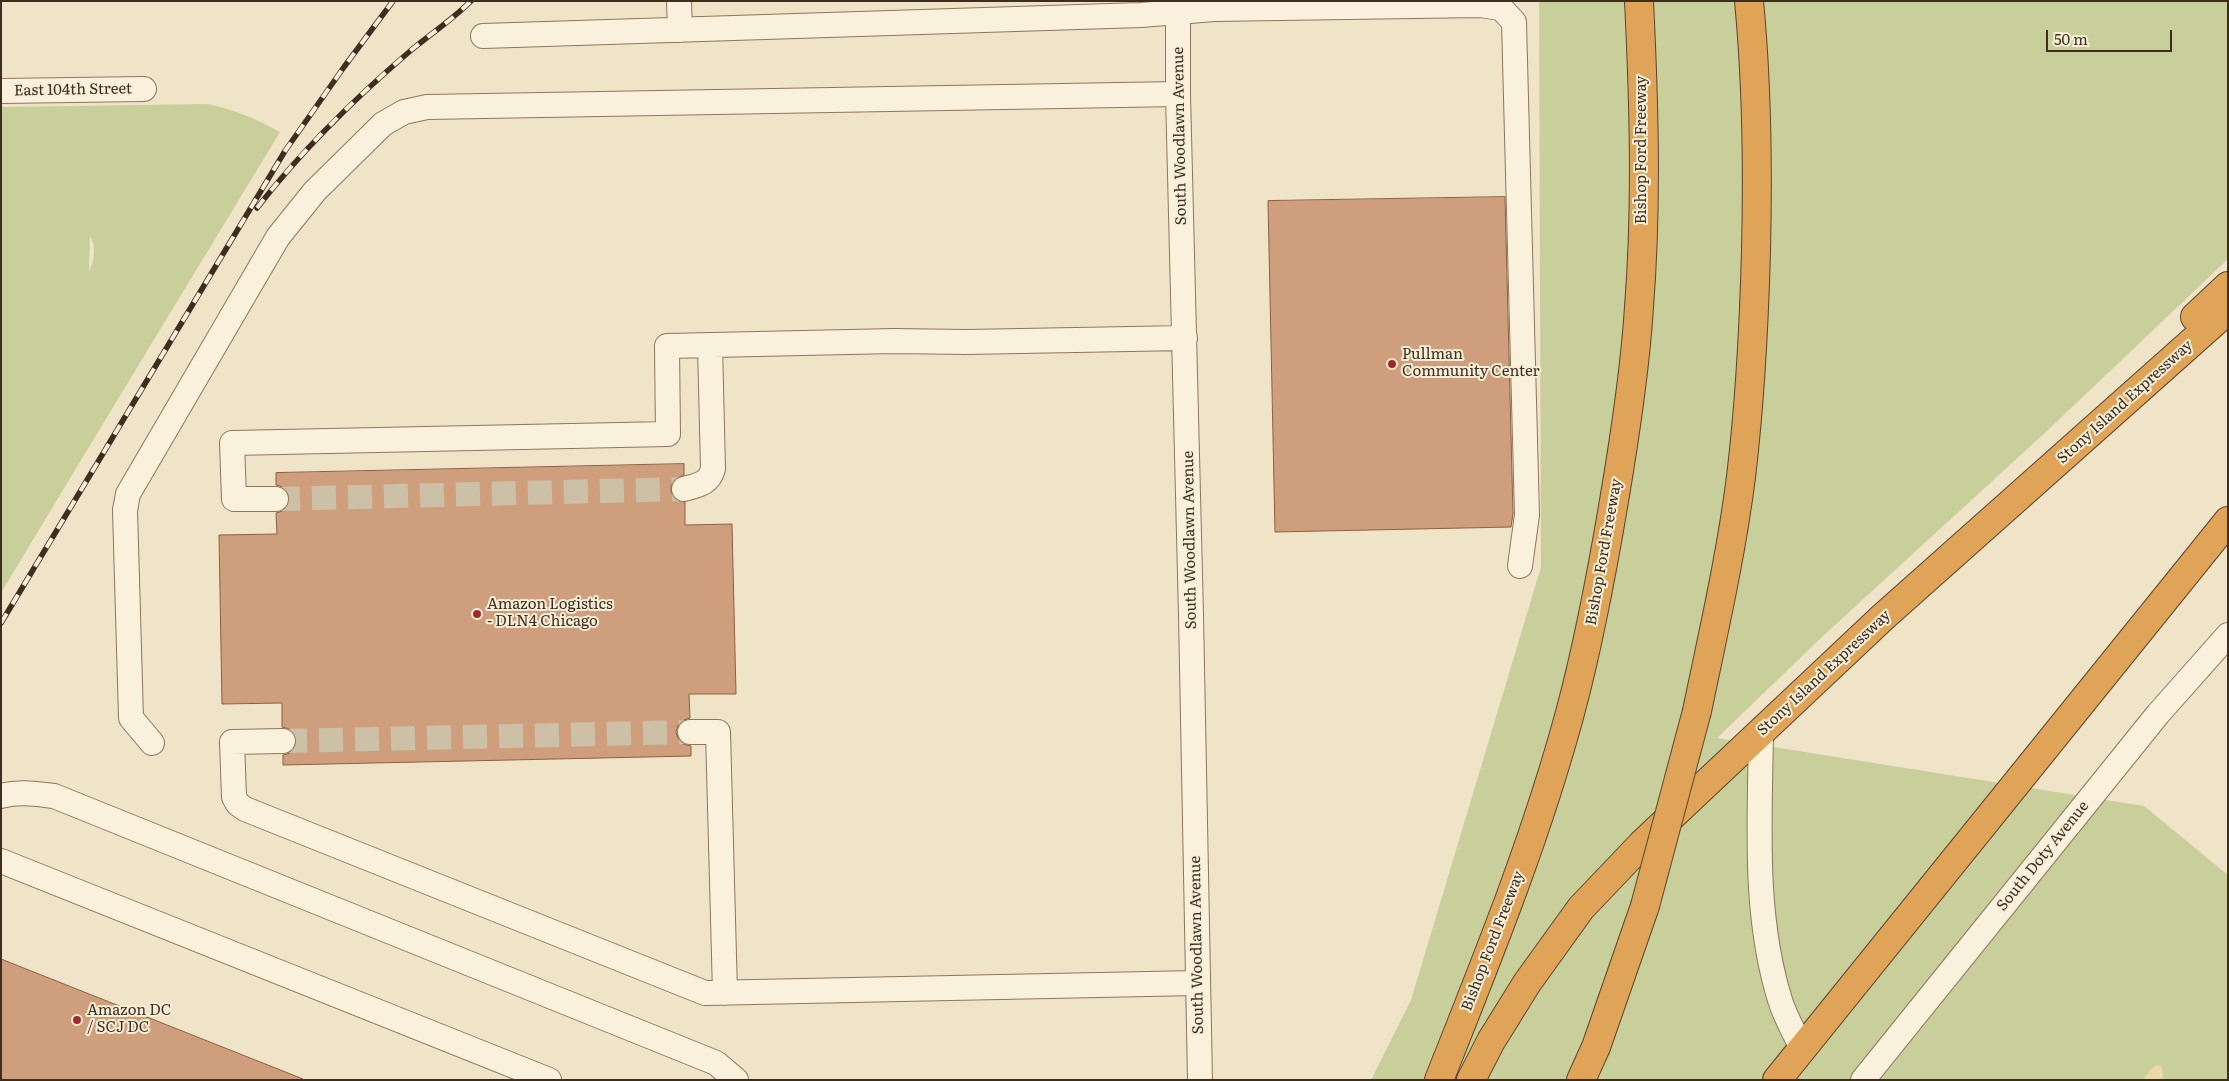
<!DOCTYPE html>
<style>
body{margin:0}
#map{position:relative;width:2229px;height:1081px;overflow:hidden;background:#f0e4c8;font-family:Literata,serif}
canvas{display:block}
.frame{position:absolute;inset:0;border:2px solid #3d2e20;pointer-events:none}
.scale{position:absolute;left:2046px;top:30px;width:126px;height:22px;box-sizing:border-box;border:2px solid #3d2e20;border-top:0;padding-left:6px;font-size:15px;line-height:18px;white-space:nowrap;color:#3d2e20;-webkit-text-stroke:4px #f7eed8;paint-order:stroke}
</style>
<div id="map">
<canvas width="2229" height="1081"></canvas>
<div class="frame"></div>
<div class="scale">50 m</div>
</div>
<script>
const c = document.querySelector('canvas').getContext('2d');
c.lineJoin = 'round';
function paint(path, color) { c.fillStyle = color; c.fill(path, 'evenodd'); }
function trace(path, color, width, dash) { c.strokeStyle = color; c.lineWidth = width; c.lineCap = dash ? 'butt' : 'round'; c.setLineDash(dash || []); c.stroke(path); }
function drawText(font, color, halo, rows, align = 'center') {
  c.font = font + ' Literata,serif'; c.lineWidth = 4; c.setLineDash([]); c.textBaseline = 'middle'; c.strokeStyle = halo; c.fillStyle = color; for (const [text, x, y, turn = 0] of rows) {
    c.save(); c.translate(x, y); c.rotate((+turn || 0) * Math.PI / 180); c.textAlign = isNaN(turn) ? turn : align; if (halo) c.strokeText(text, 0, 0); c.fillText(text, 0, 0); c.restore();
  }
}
paint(new Path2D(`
 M1539 1H2228V259L2048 430 1822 637 1717 738 2144 806 2228 875V1080H1371L1411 1000 1541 567Z
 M207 104C234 109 256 119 280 132 187 286 93 439 1 593V107ZM90 236C97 248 94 260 89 272Z`), '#c9cf9b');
paint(new Path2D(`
 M2158 1065 2161 1066 2163 1072 2162 1080H2142L2152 1068Z`), '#ecd9a5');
const building = new Path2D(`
 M1505 197 1513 514 1511 527 1275 532 1268 201Z
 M684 464V475L674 480 671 486V492L675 499 685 502V525L732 524 736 694H689L690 718 684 720 678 725 676 732 678 738 683 744 691 746V756L283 765V755L290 753 295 748 297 740 295 734 290 729 282 727V703L222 704 219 535 277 534 276 513 282 511 288 506 290 499 288 493 283 487 276 485V473Z
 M1 959 303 1079V1080H1Z`);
paint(building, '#cf9f7d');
trace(building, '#8d5f41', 1);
trace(new Path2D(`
 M276 499 684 489
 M283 741 690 732`), '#ccc0a6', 24, [24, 12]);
const minor = new Path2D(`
 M679 1 680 30
 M1178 1V94L1191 615 1200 1080
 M483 36 1141 15 1214 9 1480 5 1501 8 1514 22 1527 515 1520 566
 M1 91 144 89
 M684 489C698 485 709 484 713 469L710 345
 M276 499H234L232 443 668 434 667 346 894 341 966 342 1185 338
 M1761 731C1760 821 1753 913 1780 1000 1785 1017 1795 1033 1802 1049
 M690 732H718L725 993
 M283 741 232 742 234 797 238 804 245 809 705 993 1197 983
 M152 743 131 718 125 510 128 494 278 237 315 191 383 124 404 112 427 107 1178 94
 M1 796C19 791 36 794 54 796L716 1063 736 1080
 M1 861 549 1080
 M1863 1080 2158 714 2228 635`);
const highway = new Path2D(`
 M2195 317 2228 286
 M1697 711C1713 634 1731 556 1741 477 1750 402 1754 326 1756 251 1758 167 1757 84 1749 1
 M1439 1080C1487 959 1536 839 1570 713 1589 643 1602 572 1614 501 1625 436 1635 372 1639 307 1647 205 1644 103 1639 1
 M1471 1080 1491 1041 1527 983 1581 908 1642 844 1883 617 2228 310
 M1581 1080 1596 1047 1645 906
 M1777 1080 2228 521`);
trace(minor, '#8d765c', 26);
trace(highway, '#5b4430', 30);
trace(minor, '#faf1dc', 24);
trace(highway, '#e0a458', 28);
const rail = new Path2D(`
 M257 208C302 150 353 100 409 52 429 35 452 20 471 1
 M1 623 285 151 344 67 393 1`);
trace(rail, '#3d2e20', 5.5);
trace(rail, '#f7eed8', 4, [11]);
const highwayBridge = new Path2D(`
 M1645 906 1697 711`);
trace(highwayBridge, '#5b4430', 30, []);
trace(highwayBridge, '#e0a458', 28);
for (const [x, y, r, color] of [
 [1392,364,5,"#9e2a2b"],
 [477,614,5,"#9e2a2b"],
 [77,1020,5,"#9e2a2b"]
]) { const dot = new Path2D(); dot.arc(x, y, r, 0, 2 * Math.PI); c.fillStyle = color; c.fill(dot); trace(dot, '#f7eed8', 2); }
drawText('15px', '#3d2e20', '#f7eed8', [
 ["East 104th Street",73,90,-1],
 ["South Woodlawn Avenue",1180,136,-91],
 ["Bishop Ford Freeway",1642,150,-90],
 ["Stony Island Expressway",2125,402,-42],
 ["South Woodlawn Avenue",1190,540,-91],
 ["Bishop Ford Freeway",1604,552,-80],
 ["Stony Island Expressway",1824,673,-43],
 ["South Doty Avenue",2043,856,-51],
 ["Bishop Ford Freeway",1493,941,-69],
 ["South Woodlawn Avenue",1197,945,-91]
]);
drawText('15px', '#3d2e20', '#f7eed8', [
 ["Pullman",1402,355],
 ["Community Center",1402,372],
 ["Amazon Logistics",487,605],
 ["- DLN4 Chicago",487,622],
 ["Amazon DC",87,1011],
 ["/ SCJ DC",87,1028]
], 'left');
</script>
